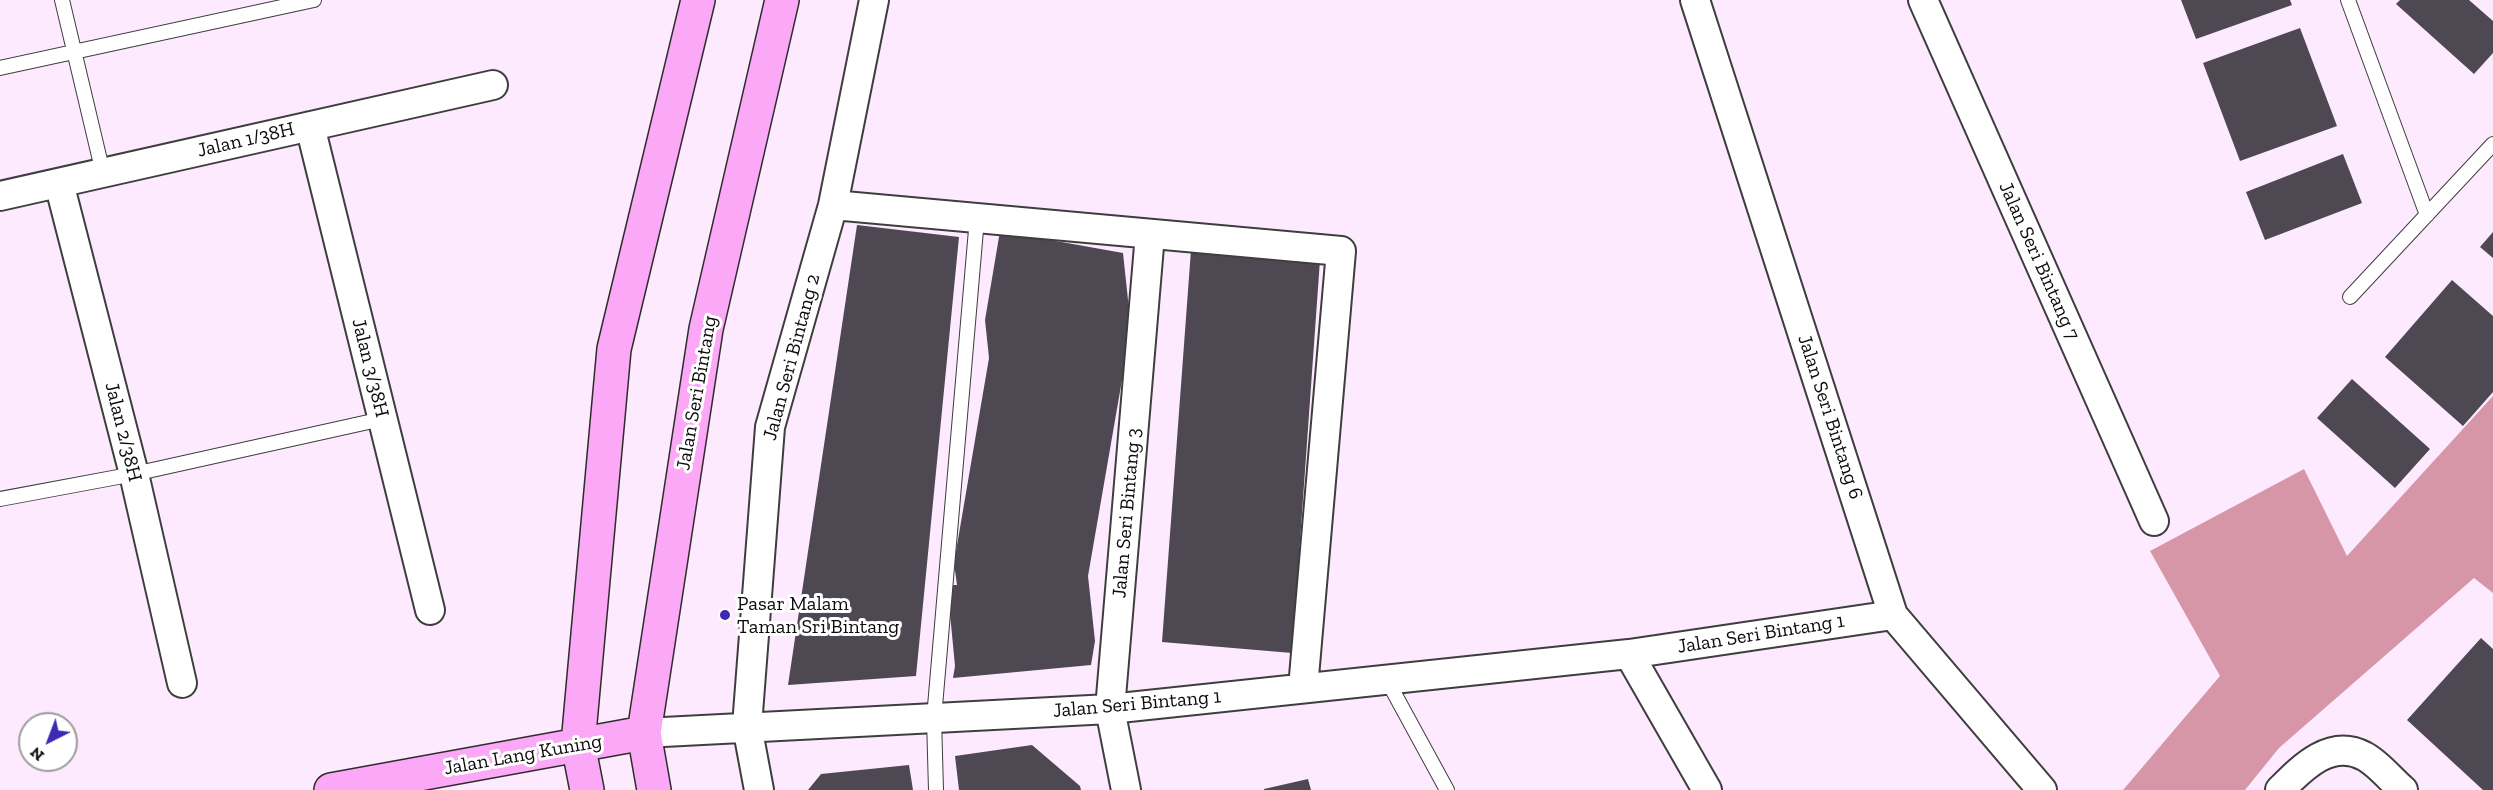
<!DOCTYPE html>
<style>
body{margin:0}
#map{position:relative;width:2493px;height:790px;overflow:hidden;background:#feeafe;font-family:"Zilla Slab",serif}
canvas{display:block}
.north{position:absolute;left:18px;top:712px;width:60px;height:60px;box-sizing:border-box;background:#fff;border:2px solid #9d9d9d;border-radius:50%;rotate:222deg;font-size:16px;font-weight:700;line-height:24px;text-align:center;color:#0b0b0b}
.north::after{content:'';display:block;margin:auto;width:21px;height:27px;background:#3b2ab3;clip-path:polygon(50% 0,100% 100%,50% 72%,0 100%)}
</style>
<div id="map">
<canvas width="2493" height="790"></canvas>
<div class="north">N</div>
</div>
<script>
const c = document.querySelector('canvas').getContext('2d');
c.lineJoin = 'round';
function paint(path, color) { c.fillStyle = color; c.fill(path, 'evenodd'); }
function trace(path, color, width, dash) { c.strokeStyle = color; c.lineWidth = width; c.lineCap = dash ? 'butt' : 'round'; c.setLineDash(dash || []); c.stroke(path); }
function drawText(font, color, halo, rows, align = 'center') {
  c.font = font + ' "Zilla Slab",serif'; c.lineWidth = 6; c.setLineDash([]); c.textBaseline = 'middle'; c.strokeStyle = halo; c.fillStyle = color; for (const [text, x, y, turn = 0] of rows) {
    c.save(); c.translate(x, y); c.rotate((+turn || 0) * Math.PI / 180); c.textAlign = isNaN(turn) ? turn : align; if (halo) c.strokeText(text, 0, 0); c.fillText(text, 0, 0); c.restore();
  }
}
paint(new Path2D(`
 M2493 396V593L2474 578 2279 748 2245 790H2123L2220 676 2150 551 2304 469 2347 556Z`), '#d696a8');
paint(new Path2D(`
 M2181 0H2290L2292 5 2196 39Z
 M2400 0H2469L2493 21V53L2474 74 2396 4Z
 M2300 28 2337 126 2240 161 2203 63Z
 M2343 154 2362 203 2265 240 2246 192Z
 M857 225 959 237 916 676 788 685Z
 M1000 231 1123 253 1131 328 1088 576 1095 641 1091 665 953 678 955 666 949 603 952 585H957L954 563 989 358 985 320Z
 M2493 232V258L2480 247Z
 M1191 250 1320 260 1292 653 1162 642Z
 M2452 280 2493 316V392L2463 426 2385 357Z
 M2352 379 2430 449 2395 488 2317 418Z
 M2481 638 2493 649V790H2483L2407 720Z
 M1032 745 1080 786 1081 790H959L955 756Z
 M909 765 913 790H808L821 774Z
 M1308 779 1311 790H1264V789Z`), '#4e4853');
const lane = new Path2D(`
 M62 0 103 173
 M2348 0 2427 215
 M0 68 314 0
 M2350 297 2493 144
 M0 499 134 474 382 419
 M1387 680 1447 790
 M936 790 934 718 977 218`);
const street = new Path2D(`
 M1695 0 1893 615 2042 790
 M1923 0 2154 521
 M310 126 430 610
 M59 183 134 474 182 683
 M0 196 493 85
 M833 205 1341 251 1303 688
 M1629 654 1707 790
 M644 733 1110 709 1629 654 1893 615
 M759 790 747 726 770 427 833 205 874 0
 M1126 790 1110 709 1150 234
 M2280 790C2301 769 2330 738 2364 756 2378 763 2391 780 2403 790`);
const secondary = new Path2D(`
 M331 790 644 733
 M587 790 578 744 614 349 698 0
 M654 790 644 733 706 329 782 0`);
trace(lane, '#3e3e3e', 16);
trace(street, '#3e3e3e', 32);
trace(secondary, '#2d2d2d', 36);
trace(lane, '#fff', 14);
trace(street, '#fff', 28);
trace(secondary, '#fba8f6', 33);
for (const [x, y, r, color] of [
 [725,615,6,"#3b2ab3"]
]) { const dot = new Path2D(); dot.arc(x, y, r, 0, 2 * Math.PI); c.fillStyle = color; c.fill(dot); trace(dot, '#fff', 2); }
drawText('20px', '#0b0b0b', '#fff', [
 ["Jalan 1/38H",246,140,-13],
 ["Jalan Seri Bintang 7",2039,261,66],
 ["Jalan Seri Bintang 2",792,357,-75],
 ["Jalan 3/38H",370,368,76],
 ["Jalan Seri Bintang",697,393,-80],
 ["Jalan Seri Bintang 6",1830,417,72],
 ["Jalan 2/38H",123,432,76],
 ["Jalan Seri Bintang 3",1127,513,-85],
 ["Jalan Seri Bintang 1",1761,634,-9],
 ["Jalan Seri Bintang 1",1137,704,-5],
 ["Jalan Lang Kuning",523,755,-10]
]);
drawText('20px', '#0b0b0b', '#fff', [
 ["Pasar Malam",737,604],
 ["Taman Sri Bintang",737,627]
], 'left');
</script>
